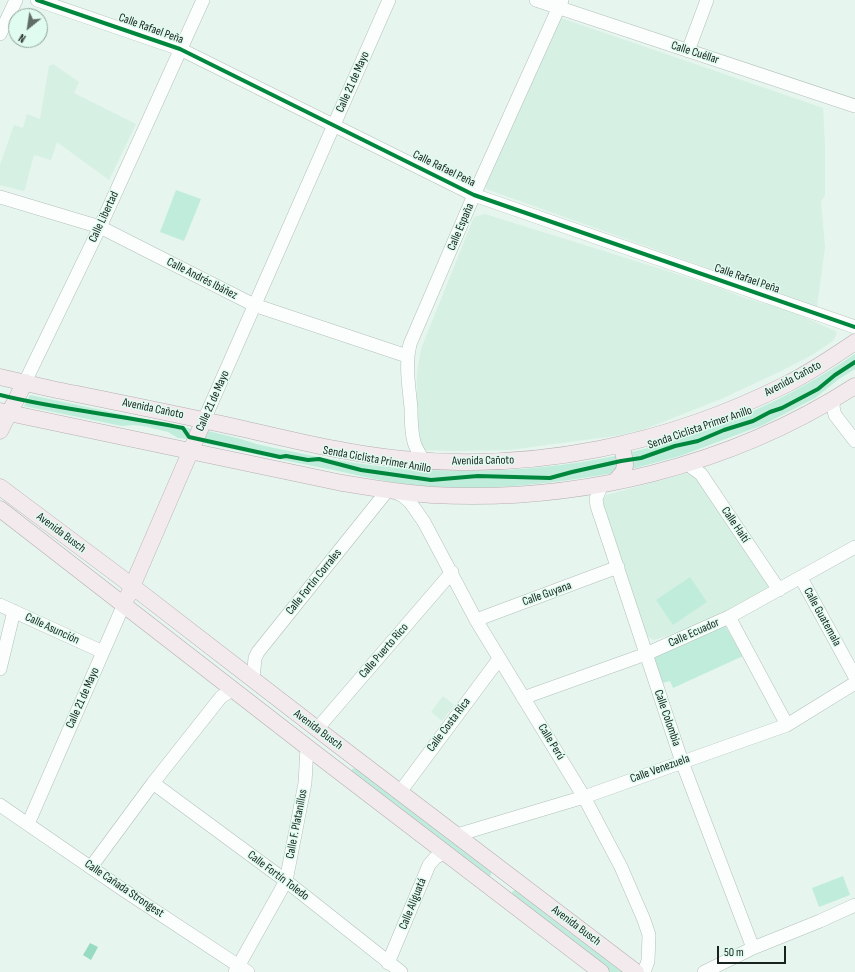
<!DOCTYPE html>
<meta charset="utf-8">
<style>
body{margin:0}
#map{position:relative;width:855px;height:972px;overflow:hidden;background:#e6f5ee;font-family:"Sofia Sans Condensed",sans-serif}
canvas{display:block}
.north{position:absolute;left:8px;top:8px;width:40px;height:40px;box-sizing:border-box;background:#e0fbef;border:1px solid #90a49b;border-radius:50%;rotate:210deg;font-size:11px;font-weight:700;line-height:16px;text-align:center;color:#18221e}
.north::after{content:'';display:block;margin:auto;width:14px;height:18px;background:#606c67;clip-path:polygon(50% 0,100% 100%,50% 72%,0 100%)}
.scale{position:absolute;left:717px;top:946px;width:69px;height:18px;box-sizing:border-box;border:2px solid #18221e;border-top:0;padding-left:5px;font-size:12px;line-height:14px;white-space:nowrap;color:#18221e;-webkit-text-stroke:3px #e0fbef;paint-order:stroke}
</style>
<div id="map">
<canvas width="855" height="972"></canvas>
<div class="north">N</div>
<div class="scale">50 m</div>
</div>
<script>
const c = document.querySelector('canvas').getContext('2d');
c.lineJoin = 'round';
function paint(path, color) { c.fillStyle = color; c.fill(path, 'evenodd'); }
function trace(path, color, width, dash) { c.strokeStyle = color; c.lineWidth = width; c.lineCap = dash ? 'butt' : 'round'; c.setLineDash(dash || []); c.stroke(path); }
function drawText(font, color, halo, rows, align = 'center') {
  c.font = font + ' "Sofia Sans Condensed",sans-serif'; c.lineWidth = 3; c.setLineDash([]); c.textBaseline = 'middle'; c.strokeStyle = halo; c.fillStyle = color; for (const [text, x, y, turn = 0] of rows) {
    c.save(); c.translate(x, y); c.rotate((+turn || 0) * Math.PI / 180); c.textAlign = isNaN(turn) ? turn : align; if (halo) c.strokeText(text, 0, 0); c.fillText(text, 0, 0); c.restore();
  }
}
paint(new Path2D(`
 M561 18 823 108 825 145V196L821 201 825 247 817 307 486 189 484 183Z
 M53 64 79 82 74 93 136 124 109 180 57 142 51 160 34 155 25 189 23 191 0 185V165L14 125 23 128 27 114 40 119 49 66Z
 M485 214 626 258 714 286 745 298 791 311 837 332 834 340 812 355 781 371 721 399 645 429 621 435 510 450 455 451 424 450 416 438 417 372 421 349 474 217Z
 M687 473 695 477 768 584V590L739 608 685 630 654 640 647 636 601 503 606 495Z
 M443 696 454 705 442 721 431 712Z`), '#d6f0e4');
paint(new Path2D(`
 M176 190 201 199 184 241 160 232Z
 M855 354V369L839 379 815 398 763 425 680 456 628 470 627 453C708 435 786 401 855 354Z
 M30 395 192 429 187 439 178 438 168 432 148 427 135 425 122 426 24 406Z
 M208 431 241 439 256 444C298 453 345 463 388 467 466 475 544 471 620 455L619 472C550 484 481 493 411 485 388 482 365 477 343 472 296 463 250 453 203 443Z
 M690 577 707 602 673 625 656 600Z
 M724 624 743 656 673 688 670 681 662 683 653 658 654 656Z
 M356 768 491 871V875L488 878 351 773 352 769Z
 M843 876 850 895 819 907 812 888Z
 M516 889 626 972H609L511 894 513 891Z`), '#c0eddb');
paint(new Path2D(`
 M90 943 98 947 91 960 83 955Z`), '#97dcc2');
const minor = new Path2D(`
 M37 0 180 49 474 195 855 327
 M536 0 855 106
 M0 34 16 0
 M688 51 707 0
 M0 197 100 227 254 305 407 356
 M25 382 100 227 203 0
 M834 399 833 407 835 415 855 441
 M204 420 389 0
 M424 461C420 455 416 449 414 442 411 431 411 419 411 408 409 387 405 365 410 344L474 195 562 0
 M687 464 701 474 779 590
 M602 484 596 499 597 506 682 762 753 948
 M395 492 403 496 410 502 424 522 476 620 584 797 621 867 644 920 649 935 648 961 644 972
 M801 578 855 677
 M0 605 103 652
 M729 617 787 725
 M476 620 618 567
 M0 669 14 611
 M253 680 255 658 258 652 387 491
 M523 698 646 654 729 617 855 547
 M317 729 452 572
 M153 783 286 881 401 972
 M400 792 499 659
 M0 805 122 889 248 972
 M28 824 124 604
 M457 835 584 797 787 725 855 683
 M91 867 153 783 221 697 227 693 234 690
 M388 963 429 865 435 858 445 852
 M235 972 286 881 305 783 307 747
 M704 972 753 948 820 921 855 905`);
const major = new Path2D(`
 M0 377C18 381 35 385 52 389 116 402 181 415 244 429 297 441 349 454 402 459 535 472 668 444 787 384 810 372 833 357 855 342
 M0 411 342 483C372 488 401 493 432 495 579 503 731 466 855 386
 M0 431 25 382
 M614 482C629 469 626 463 621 445
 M0 487 119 576 338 745 636 972
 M0 509 307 747 601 972
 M128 596 204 420`);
trace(minor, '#b3c0ba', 14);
trace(major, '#b7aeb1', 17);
trace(minor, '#fbfefc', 13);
trace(major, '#f2eaed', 16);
trace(new Path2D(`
 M37 0 180 49 474 195 855 327
 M0 395C60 410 122 415 183 428L189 437 280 457 286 456 308 460 319 459 361 470 431 480 478 476 550 478 572 472 621 461 641 458 675 446 698 441 724 430 753 421 770 412 782 408 818 389 835 375 855 362`), '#00873e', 4);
drawText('12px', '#18221e', '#e0fbef', [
 ["Calle Rafael Peña",151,29,20],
 ["Calle Cuéllar",695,53,18],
 ["Calle 21 de Mayo",353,82,-66],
 ["Calle Rafael Peña",444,169,26],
 ["Calle Libertad",104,217,-65],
 ["Calle España",461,227,-67],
 ["Calle Andrés Ibáñez",202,279,27],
 ["Calle Rafael Peña",747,279,19],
 ["Avenida Cañoto",793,379,-28],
 ["Calle 21 de Mayo",213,401,-66],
 ["Avenida Cañoto",153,409,12],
 ["Senda Ciclista Primer Anillo",700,428,-19],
 ["Senda Ciclista Primer Anillo",377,460,10],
 ["Avenida Cañoto",483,461,-1],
 ["Calle Haití",735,525,56],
 ["Avenida Busch",61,533,37],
 ["Calle Fortín Corrales",314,582,-51],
 ["Calle Guyana",547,594,-20],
 ["Calle Guatemala",822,617,61],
 ["Calle Asunción",52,629,25],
 ["Calle Ecuador",694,633,-24],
 ["Calle Puerto Rico",384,651,-49],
 ["Calle 21 de Mayo",83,698,-66],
 ["Calle Colombia",667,718,71],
 ["Calle Costa Rica",449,725,-53],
 ["Avenida Busch",318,730,37],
 ["Calle Perú",551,742,58],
 ["Calle Venezuela",660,769,-20],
 ["Calle F. Platanillos",297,824,-79],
 ["Calle Fortín Toledo",278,876,37],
 ["Calle Cañada Strongest",124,889,34],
 ["Calle Aliguatá",413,904,-68],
 ["Avenida Busch",576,926,37]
]);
</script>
